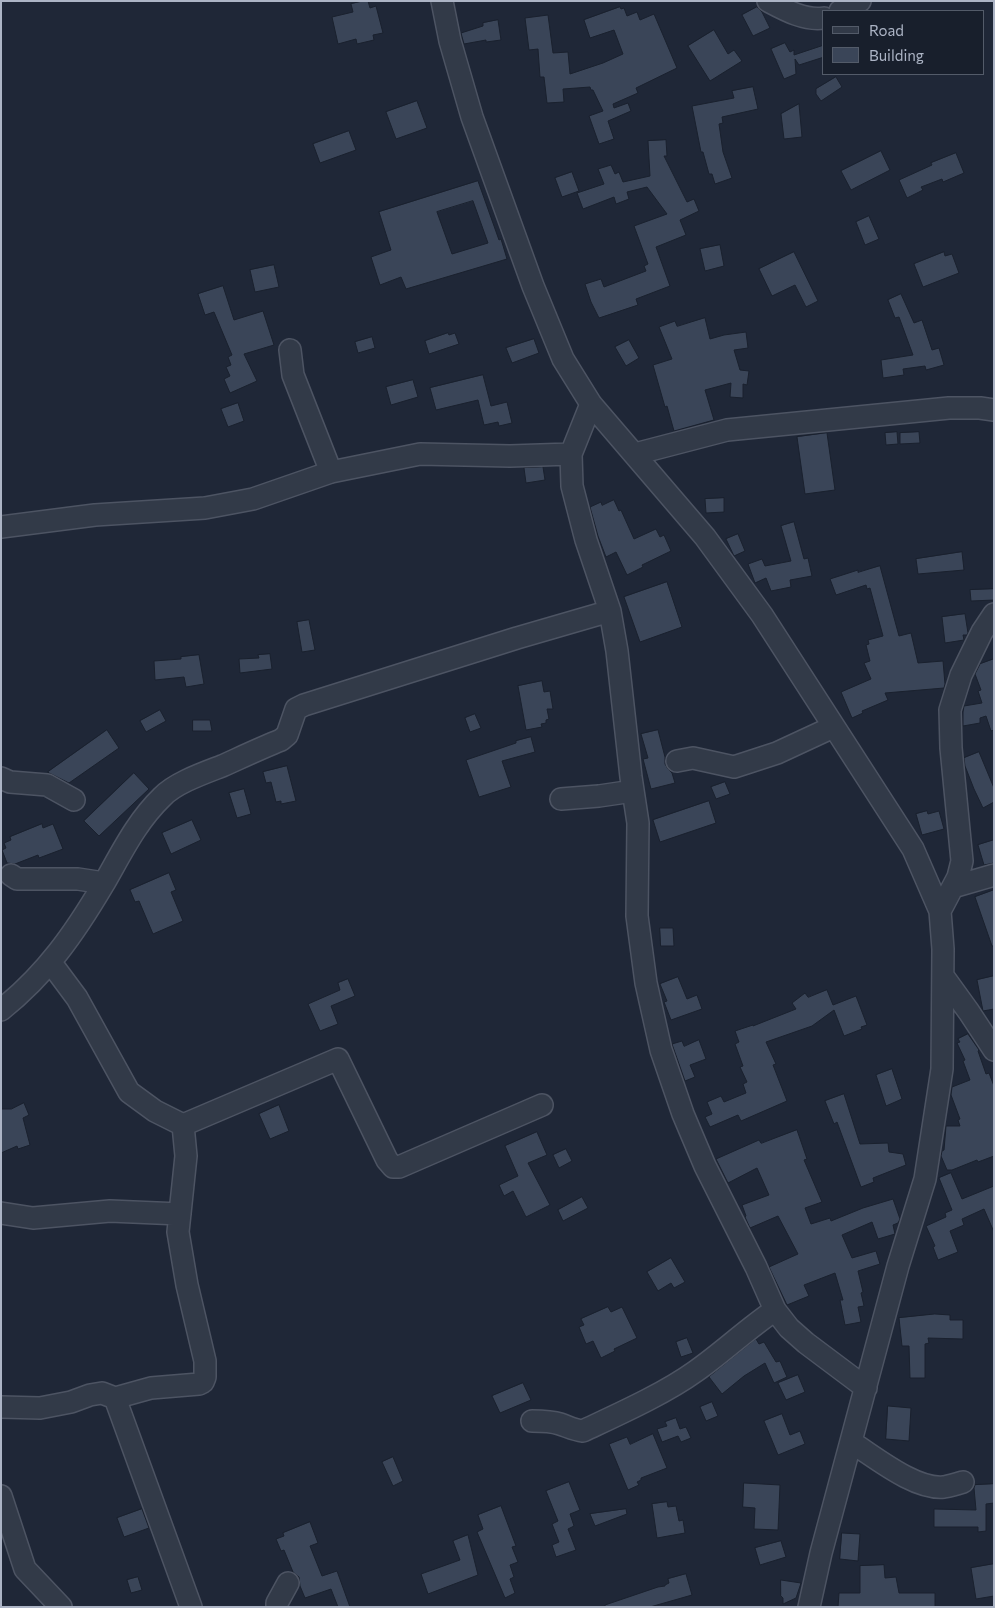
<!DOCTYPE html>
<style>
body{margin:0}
#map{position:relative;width:995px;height:1608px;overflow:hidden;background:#1f2737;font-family:Commissioner,sans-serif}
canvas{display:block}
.frame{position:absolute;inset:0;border:2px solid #acb4c5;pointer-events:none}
.legend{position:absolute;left:822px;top:10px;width:162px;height:65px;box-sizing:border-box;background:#181f2c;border:1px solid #535b69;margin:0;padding:6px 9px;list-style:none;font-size:15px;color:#acb4c5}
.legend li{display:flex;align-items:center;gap:10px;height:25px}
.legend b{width:25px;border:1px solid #535b69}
</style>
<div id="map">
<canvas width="995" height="1608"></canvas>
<div class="frame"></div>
<ul class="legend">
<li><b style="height:6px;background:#323a48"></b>Road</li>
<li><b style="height:14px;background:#3a4558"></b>Building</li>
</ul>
</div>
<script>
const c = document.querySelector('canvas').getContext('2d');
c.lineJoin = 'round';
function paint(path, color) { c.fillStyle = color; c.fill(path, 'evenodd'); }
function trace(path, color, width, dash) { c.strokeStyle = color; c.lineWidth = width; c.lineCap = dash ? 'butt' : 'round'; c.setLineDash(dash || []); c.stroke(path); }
const building = new Path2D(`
 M363 1H368L370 8 376 6 383 33 373 35 374 40 357 44 356 39 338 44 332 17 353 12 351 4Z
 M620 7 621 9 624 8 627 16 637 12 640 20 654 14 677 68 636 88 638 93 613 104 614 108 628 103 631 111 608 121 614 139 599 144 589 116 603 111 593 90H591L590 87 563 89 564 102 547 103 544 77H540L538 49 529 50 525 18 548 15 553 53 568 52 570 74 603 63 623 54 614 30 590 38 584 20Z
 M757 7 762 12 770 28 753 36 742 15Z
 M498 20 501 40 486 42V40L464 44 461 33 483 26V23Z
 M714 30 728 54 734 50 742 61 710 81 688 46Z
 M785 43 790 52 794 50V55L824 45V57L799 65 795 59 796 74 784 79 771 49Z
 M836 77 842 87 821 101 816 94V89Z
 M753 87 758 109 722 117 723 123 719 124 723 152 732 178 715 184 712 174H709L703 152H701L692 106 734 98 732 91Z
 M417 101 427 128 396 139 386 112Z
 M799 104 802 137 784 139 781 114Z
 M349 131 356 150 320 163 313 144Z
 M666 140 667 156H664L687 202 694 199 699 211 680 220 686 235 656 247 670 286 636 299 638 305 599 318 591 302 585 284 601 279 604 287 646 271 644 266 648 264 634 226 667 214 647 187 627 192 629 199 616 204 614 197 583 209 577 193 604 184 598 169 611 165 615 174 619 172 623 182 650 176 648 141Z
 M881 151 890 170 851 190 841 171Z
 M956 153 964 173 943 182 942 179 921 187 923 190 907 198 899 180 932 165 931 163Z
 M572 172 579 191 562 197 555 178Z
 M478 181 499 240 501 239 507 259 406 289 401 277 380 285 371 257 391 250 379 212ZM473 201 488 243 452 254 437 212Z
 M869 216 879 239 865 245 856 222Z
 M720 245 724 266 705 271 700 249Z
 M794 252 818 301 806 307 795 285 772 296 759 269Z
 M944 252 945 256 952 254 959 273 923 287 914 264Z
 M274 265 279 287 255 292 250 270Z
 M223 286 234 320 263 311 274 345 244 354 257 381 230 393 224 379 230 376 226 367 231 365 228 357 232 355 214 312 205 315 198 294Z
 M901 294 914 323 922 320 932 350 939 348 944 365 926 370 925 366 903 369 904 375 883 378 881 360 913 355 899 317 895 318 888 300Z
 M705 318 710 339 724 335 746 332 748 348 734 350 740 370 749 371 747 385 743 384V398L730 397 731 383 705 390 714 420 674 431 667 406 665 407 653 365 672 359 659 327 675 321 677 326Z
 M448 333 449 335 455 333 459 344 429 354 425 341Z
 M372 337 375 348 358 353 355 342Z
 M534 339 539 353 512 363 506 348Z
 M629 340 639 358 626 366 615 347Z
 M483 375 491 406 507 402 512 423 499 426 498 422 484 425 478 400 436 410 430 388Z
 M413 380 418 397 391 405 386 387Z
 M238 403 244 421 228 427 221 409Z
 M897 432 898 444 886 445 885 433Z
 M919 432 920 443 900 444V433Z
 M827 433 835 490 805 494 797 437Z
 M543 467 545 480 526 483 524 468Z
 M724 498V512L706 513 705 499Z
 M614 500 619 511 621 510 634 539 656 529 660 537 664 535 671 551 642 565 643 567 627 575 616 552 606 557 598 536 590 507 601 502 602 505Z
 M794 522 804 559 808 558 812 576 790 580 791 587 771 591 766 578 755 583 748 564 762 559 765 566 791 561 781 526Z
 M738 534 745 551 734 556 726 539Z
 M962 552 964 570 918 574 916 559Z
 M880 566 899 636 911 633 918 663 943 661 945 684 944 688 885 693 888 700 862 711 863 713 852 718 841 692 871 679 864 663 870 661 866 645 869 644 868 640 883 636 870 588 867 589 866 585 836 595 830 579 858 570V572Z
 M667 582 682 627 640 642 624 597Z
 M994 589V600L971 601 970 590Z
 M965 614 968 633 967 635H963L964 640 945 643 942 617Z
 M309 620 315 650 302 652 297 622Z
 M270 654 272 669 240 673 239 659 259 658 258 655Z
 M199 655 204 684 186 687 184 677 155 680 154 661 181 659V657Z
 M994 659V730L991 731 986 716 980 718V723L963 726V712L964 706 982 703 978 691 981 690 975 674 980 664Z
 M542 681 544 692 550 691 553 709H547L549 719 546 720V723L541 724 542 727 526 730 518 686Z
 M160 710 166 721 146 732 140 721Z
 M475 714 481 728 470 732 465 718Z
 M193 720H210L212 731H193Z
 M107 730 119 748 69 783 49 773 48 772Z
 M658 730 665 757V764L668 769 672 773 675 783 651 789 643 759 648 758 641 734Z
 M531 737 535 752 502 761 511 787 479 797 466 760 516 743V741Z
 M979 752 994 788V802L983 808 974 789 965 766 964 758Z
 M287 766 296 801 281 804V801L276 802 271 782 266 783 263 772Z
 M134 773 149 789 99 836 84 821Z
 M725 782 730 794 716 799 711 787Z
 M244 789 251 814 237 818 229 793Z
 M709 801 716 823 660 842 653 820Z
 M927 811 928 814 939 811 944 829 922 835 916 814Z
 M192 820 201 840 171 854 162 833Z
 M42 824 43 828 53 824 63 849 39 858 38 855 15 864 7 863 2 850 6 848 4 843 11 840 10 837Z
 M994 840V863L984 865 978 845Z
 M169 873 176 890 171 892 183 921 153 934 139 901 135 902 130 890Z
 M994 890V946H992L975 897Z
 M660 928H673L674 946H661Z
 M994 976V1009L983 1011 977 980Z
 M678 977 687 999 697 995 702 1009 671 1020 664 1002 667 1001 660 984Z
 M348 979 355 996 331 1006 338 1024 320 1031 308 1004 340 990 338 983Z
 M827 990 833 1005 856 996 867 1025 861 1027 862 1029 844 1036 834 1010 812 1026 766 1042 776 1064 773 1065 787 1101 741 1121 738 1115 710 1127 705 1117 712 1114 707 1102 721 1096 724 1102 746 1093 743 1084 747 1082 740 1067 743 1066 735 1044 739 1042 735 1031 753 1025V1026L796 1009 792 1003 805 993 808 997Z
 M968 1034 979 1050 978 1051 986 1074 989 1073 994 1086V1156L978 1162 977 1160 952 1170H947L941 1156 942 1151 944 1150 946 1126H960L958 1120 960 1119 951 1095 952 1087 970 1080 963 1061 965 1060 957 1043 960 1042 958 1039Z
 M699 1040 706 1059 690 1065 695 1077 685 1081 672 1044 682 1041 684 1046Z
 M892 1069 902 1099 886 1106 876 1075Z
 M844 1094 860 1144 888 1143 889 1152 903 1154 906 1165 873 1178 874 1182 861 1187 837 1122 834 1124 825 1101Z
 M24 1103 29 1115 23 1118 30 1145 18 1149 17 1146 1 1153V1109H11Z
 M279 1105 289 1131 270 1139 259 1114Z
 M797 1130 807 1159 804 1160 822 1202 805 1208 811 1224 830 1218 831 1221 863 1208 893 1199 900 1219 898 1223 893 1225 895 1234 878 1239 872 1222 842 1235 852 1258 876 1251 880 1264 858 1271 863 1292 861 1293 864 1306 858 1307 861 1322 845 1325 840 1300H843L835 1273 804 1285 809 1296 787 1305 769 1267 798 1254 778 1216 750 1228 745 1217 746 1216 742 1205 769 1195 757 1168 728 1183 716 1159 759 1140 761 1143Z
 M537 1132 547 1155 528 1163 550 1205 526 1217 513 1191 504 1196 499 1185 518 1176 505 1146Z
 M566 1149 572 1161 559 1168 553 1155Z
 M951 1173 962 1199 994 1186V1232L984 1209 962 1219 964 1225 950 1231 958 1252 938 1260 933 1247 935 1246 926 1226 946 1217 945 1213 952 1210 939 1178Z
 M582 1197 588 1208 563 1221 558 1210Z
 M671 1258 685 1282 674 1288 671 1283 658 1291 647 1272Z
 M608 1307 611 1312 622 1307 637 1338 614 1349 615 1351 601 1358 593 1341 586 1344 579 1327 584 1325 581 1319Z
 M935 1314 950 1315V1320H963V1339L928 1338 929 1343 925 1344V1378H910L909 1346H902L899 1318Z
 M687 1338 693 1353 681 1357 676 1342Z
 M756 1339 759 1344 764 1342 776 1362 780 1361 787 1377 774 1383 765 1363 744 1376 722 1394 709 1377Z
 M798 1375 805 1392 786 1400 778 1383Z
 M523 1383 531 1400 500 1413 492 1396Z
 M712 1402 718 1416 706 1421 700 1407Z
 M888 1406 911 1408 909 1441 886 1439Z
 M782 1414 790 1435 800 1431 805 1444 778 1455 764 1421Z
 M676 1418 680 1429 686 1427 691 1438 681 1442 678 1436 662 1442 657 1429 667 1426 665 1422Z
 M653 1434 667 1468 641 1478V1480L637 1482 639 1485 628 1490 609 1444 627 1437 630 1444Z
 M393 1457 403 1481 393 1486 382 1462Z
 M569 1482 580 1510 570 1514 574 1526 568 1529 576 1550 556 1557 552 1545 559 1542 552 1524 558 1521 546 1491Z
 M744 1483 780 1485 778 1530 754 1529 755 1508 743 1507Z
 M994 1484V1503L986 1504V1531L978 1532V1527H934V1509L976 1510 974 1488 975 1485Z
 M667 1502 668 1507 676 1506 679 1521 683 1520 685 1533 657 1538 652 1504Z
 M501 1506 516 1546 512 1547 518 1562 510 1565 514 1577 510 1579 515 1593 505 1598 477 1532 483 1529 478 1515Z
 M142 1509 149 1528 124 1537 117 1518Z
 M626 1509 627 1514 595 1526 590 1514Z
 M310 1522 318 1543 310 1546 322 1576 337 1571 350 1607H338L331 1589 305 1598 300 1586 299 1577 293 1572 284 1550 281 1551 276 1539 284 1536 283 1533Z
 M842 1533 860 1534 858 1561 840 1559Z
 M468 1535 478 1575 428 1594 421 1574 460 1560 453 1541Z
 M781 1541 786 1557 760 1565 755 1548Z
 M994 1564V1596L976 1599 971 1568Z
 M884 1565 885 1578 896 1577 899 1593H935V1607H838L839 1593H860V1566Z
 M686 1574 692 1595 650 1607H605V1605L658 1587 665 1586V1585L669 1583 668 1579Z
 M138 1577 142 1590 131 1593 127 1580Z
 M781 1580 801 1583 796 1598 783 1604V1598L781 1596Z`);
paint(building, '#3a4558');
trace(building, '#1a212e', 1);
const minor = new Path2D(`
 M442 1 450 41 472 117 533 286 563 359 591 404 705 537 762 615 913 849 940 911 943 949 942 1069 925 1179 898 1266 821 1553 809 1607
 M768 1C785 10 805 21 824 18
 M840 11 860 1
 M290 350 293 375 331 472
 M591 404 571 454 572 486 586 540 610 611 617 651 631 777 638 823 637 916 646 983 661 1050 683 1114 705 1166 756 1267 775 1310 789 1328 806 1343 866 1388
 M635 454 727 430 949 408H980L994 410
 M1 527 95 515 205 508 253 499 331 472 420 454 510 456 571 454
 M677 761 693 758 734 767 777 753 833 727
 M1 778 10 782 47 785 74 800
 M561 799 599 796 633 791
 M11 875 17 879H78L104 883
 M953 887 994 875
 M940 911 958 877 962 861 951 748 950 710 961 675 982 632 994 614
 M51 963 77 998 129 1092 155 1111 183 1125 186 1156 178 1232 187 1285 205 1361V1377L203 1382 199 1384 151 1388 115 1398
 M943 976 969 1012 994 1050
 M1 1010C46 974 74 934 103 885 121 854 136 822 162 797 175 783 204 773 222 766 242 757 261 748 281 740L287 735 296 709 304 705 517 638 610 611
 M183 1125 338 1059 387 1160 393 1167H399L542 1105
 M1 1213 33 1218 110 1211 180 1214
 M1 1407 40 1408 71 1402 90 1395 102 1393 115 1398 191 1607
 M532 1421C542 1421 551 1421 560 1424 569 1427 574 1430 583 1431 619 1414 664 1394 696 1371 723 1352 747 1329 775 1310
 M851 1442C875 1457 915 1490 944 1487 950 1486 957 1484 963 1482
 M1 1496 25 1569 61 1607
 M277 1607V1603L288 1583`);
trace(minor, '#4d5463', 24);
trace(minor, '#323a48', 21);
</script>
